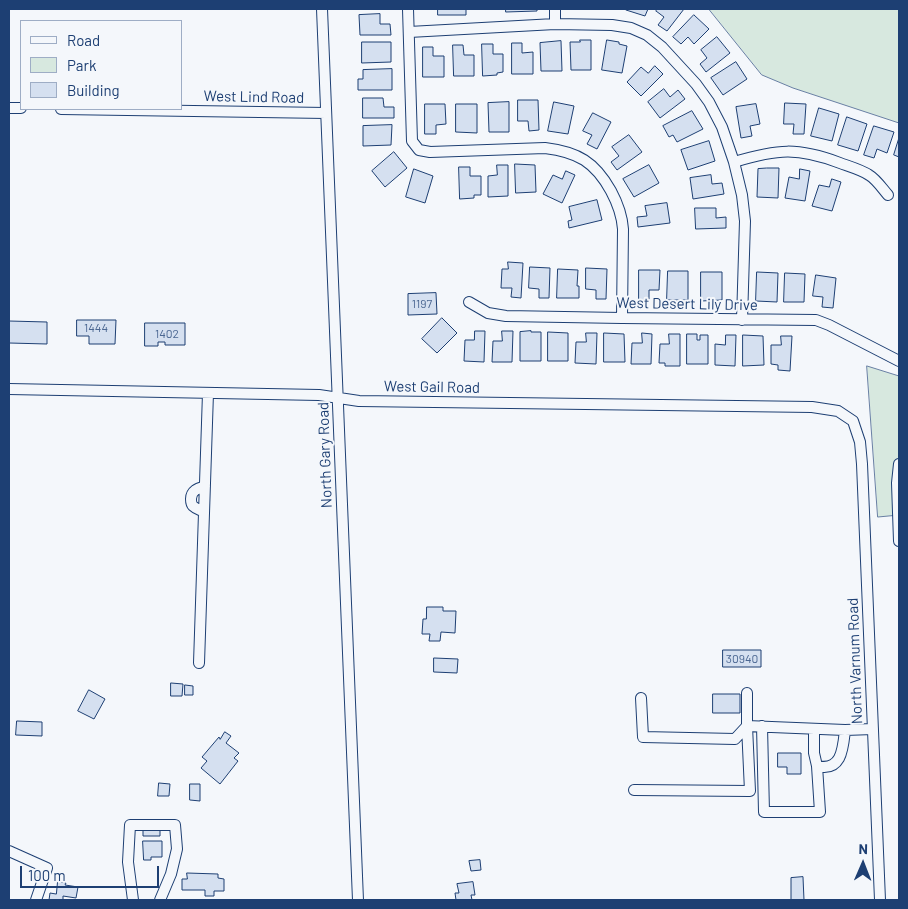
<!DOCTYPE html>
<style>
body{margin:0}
#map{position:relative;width:908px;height:909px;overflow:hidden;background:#f4f7fb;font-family:Barlow,sans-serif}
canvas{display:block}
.frame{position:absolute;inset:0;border:10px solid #1d3f73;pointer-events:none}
.legend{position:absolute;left:20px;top:20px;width:162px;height:90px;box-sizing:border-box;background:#f4f7fb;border:1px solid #9eadc5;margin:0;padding:6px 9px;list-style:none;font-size:15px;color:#1d3f73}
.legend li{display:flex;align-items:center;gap:10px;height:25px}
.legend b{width:25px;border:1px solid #9eadc5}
.north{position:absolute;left:838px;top:839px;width:50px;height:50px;-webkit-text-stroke:4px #f4f7fb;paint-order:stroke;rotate:1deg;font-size:14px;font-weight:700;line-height:20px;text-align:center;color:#1d3f73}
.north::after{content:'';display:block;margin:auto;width:18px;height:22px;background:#1d3f73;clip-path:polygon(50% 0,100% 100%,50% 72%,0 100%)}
.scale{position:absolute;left:20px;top:866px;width:139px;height:22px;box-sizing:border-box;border:2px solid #1d3f73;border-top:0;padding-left:6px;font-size:15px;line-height:18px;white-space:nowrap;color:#1d3f73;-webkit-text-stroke:4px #f4f7fb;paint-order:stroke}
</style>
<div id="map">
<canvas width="908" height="909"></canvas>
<div class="frame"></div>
<ul class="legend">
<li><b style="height:6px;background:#f4f7fb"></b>Road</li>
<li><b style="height:14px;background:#d7e8df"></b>Park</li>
<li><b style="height:14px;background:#d5e0f0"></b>Building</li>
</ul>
<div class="north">N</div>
<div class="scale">100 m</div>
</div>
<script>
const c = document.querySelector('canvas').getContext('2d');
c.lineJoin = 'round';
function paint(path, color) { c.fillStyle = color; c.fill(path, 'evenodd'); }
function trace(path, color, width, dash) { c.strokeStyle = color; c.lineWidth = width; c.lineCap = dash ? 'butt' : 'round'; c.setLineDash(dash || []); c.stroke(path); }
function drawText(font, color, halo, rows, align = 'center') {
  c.font = font + ' Barlow,sans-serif'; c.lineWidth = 4; c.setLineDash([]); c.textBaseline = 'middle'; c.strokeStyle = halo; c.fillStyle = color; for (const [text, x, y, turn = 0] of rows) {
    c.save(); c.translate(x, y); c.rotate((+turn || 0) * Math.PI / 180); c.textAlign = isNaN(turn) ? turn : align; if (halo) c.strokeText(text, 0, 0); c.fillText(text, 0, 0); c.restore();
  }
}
const green = new Path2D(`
 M709 9H899V123L793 88 762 75Z
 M867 366 899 376V515L878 517Z`);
paint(green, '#d7e8df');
trace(green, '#687fa3', 1);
const building = new Path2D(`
 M438 9H466V15H438Z
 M506 9H537V11L506 12Z
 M626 9H648L645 16 626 10Z
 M658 9H684L667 31 658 25 664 17 656 11Z
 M380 14V24H390L391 35H360L359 15Z
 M694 15 709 29 694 44 688 37 681 44 673 37Z
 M717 37 730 53 706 72 700 64 707 58 701 50Z
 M580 40H591V70H571L570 42H580Z
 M607 40 619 42V44L627 46 622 73 602 70Z
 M561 41 562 71H541L540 43Z
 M362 42H391V62L362 63Z
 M512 43H522V53L533 52V74H512Z
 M482 44H493V54H503V72L497 73V75L483 76Z
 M453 45H463L464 55H474V76H454Z
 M423 47H433V56H444V77H423Z
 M736 62 747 79 723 95 711 78Z
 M655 66 663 74 641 96 627 82 641 67 648 73Z
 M392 69V90H358V79H363V70Z
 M664 89 670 97 678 90 685 99 660 118 648 102Z
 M363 98H383L384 107H394V118H363Z
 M518 100H538L539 130 529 131 528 121H518Z
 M509 102V132H489L488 103Z
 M554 102 574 106 568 134 548 131Z
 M785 103 806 104 804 134H793L794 124H784Z
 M425 104H445L446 124 436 125V134H425Z
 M456 104H477V133L456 132Z
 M756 104 760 124 750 126 752 136 741 138 736 107Z
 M819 108 839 114 832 141 811 136Z
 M692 111 703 129 677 142 673 135 669 137 663 126Z
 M593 113 611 122 597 149 587 144 592 135 583 131Z
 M847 117 867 124 858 151 838 145Z
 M392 125 391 145 363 146V126Z
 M874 126 894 132 887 153 877 149 874 158 864 155Z
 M629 135 642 152 617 170 611 162 619 156 612 147Z
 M899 138V157L894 155Z
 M709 141 715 161 688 170 681 150Z
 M394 152 407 168 385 187 372 171Z
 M515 164 535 165 536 192 516 193Z
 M497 165H508V196L488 197V176L497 175Z
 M649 165 659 183 634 197 623 179Z
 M459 167H470V176H481V195H474V198L460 199Z
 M767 168H779L778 198 757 197 758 169Z
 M414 169 433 176 425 203 406 197Z
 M800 169 810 171 805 201 785 198 789 177 799 179Z
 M566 171 575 175 562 203 543 194 553 175 562 179Z
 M711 175 712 184 722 183 724 194 693 199 690 178Z
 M832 179 841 182 832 211 812 206 819 185 829 187Z
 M597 200 602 220 569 228 568 221 572 220 569 207Z
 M667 203 670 223 638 227 637 217 647 216 645 206Z
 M695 208H716V218L726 217V228L696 229Z
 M508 262 523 263 521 298 511 297 512 288H501L502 269H508Z
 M530 267 550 268 549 298H539V289L529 288Z
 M586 268 607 269 606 299H596V290L586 289Z
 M558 269 578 270 577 286H579V298H557Z
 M639 270H660L659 290H649V300H639Z
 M668 271H688V300H667Z
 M701 272H722V300L701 301Z
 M757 272 778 273 777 302 756 301Z
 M785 273 805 274 804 302H784Z
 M816 275 836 278 833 308 822 307 823 297 813 296Z
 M436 293 437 314 408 315V294Z
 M442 318 457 333 437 353 422 339Z
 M77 320H116L115 344H89V336H77Z
 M9 321 47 322V344L9 343Z
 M145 323H185V345H165V342H158V346H145Z
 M475 331H485L484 362 464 361 465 340H474Z
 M502 331H513L512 362H492L493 341H502Z
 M531 331V332H541V361H520V332Z
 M548 332 568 333V361H548Z
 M586 333H597L596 364 575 363 576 342H586Z
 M604 333 624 334 625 362H604Z
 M642 333 652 334 651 364H631L632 343H642Z
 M669 334H680V366H665V363H659L660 344H669Z
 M687 334H697V340H700V335H708V364H687Z
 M726 335H736L735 366 715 365V344L725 345Z
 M743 335 763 336 764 365 743 366Z
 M781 336H792L790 371 778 370V365L771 364V345H781Z
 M427 607H443V611H456L455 633 441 632 440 641H429L430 634H422L423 619H426Z
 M723 650H761V667H723Z
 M434 658 458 659 457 673 434 672Z
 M171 683 183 684 182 696H171Z
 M185 685 193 686V695H185Z
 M89 690 105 699 94 719 78 711Z
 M713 694H740V713H713Z
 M17 721 42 722V736L16 735Z
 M225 732 231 736 226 743 239 753 234 758 238 761 220 784 201 768 207 761 202 757 219 737 220 739Z
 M778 753H801V774H787V767H778Z
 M159 783 170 784 169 796H158Z
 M190 784H200V801L190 800Z
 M160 826V836H143V827Z
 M143 841H162V857H151V860H144Z
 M480 860 481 870 471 871 469 861Z
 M187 873 218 874V878L224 879V891H214V896H205V890H182V879H187Z
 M803 877 804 900H791V878Z
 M58 881 66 883 65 885 78 887 76 898 63 896V900H49L50 893 56 894Z
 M473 882 475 895H471L472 900H456L455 893H459L457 884Z`);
paint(building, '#d5e0f0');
trace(building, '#1d3f73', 1);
const minor = new Path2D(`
 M322 9 358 900
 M408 9 412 141 419 150 430 152 545 148C578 152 595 162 611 191 618 204 622 215 623 229L622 318
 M555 9V24
 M409 32 555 24 612 25 631 28 647 35 662 47 696 84 709 102 722 127 734 162 742 195 745 221 742 320
 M9 108H21
 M61 109 326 113
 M734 162C778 149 797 147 840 163 848 166 862 170 869 175 876 179 882 188 888 195
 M469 302 488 313 506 316 622 318 816 320 829 325 899 361
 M9 389 319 395 359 401 812 407 838 411 853 421 860 442 862 464 880 900
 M899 464 897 483 899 541
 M204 512C201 510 196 509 193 506 191 504 191 502 191 499 191 490 199 488 205 486
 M199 663 208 393
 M747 693V726L845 730 873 729
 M641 698 643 737 735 739 747 726
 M762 726 764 812H820L817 766
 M814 729V753L817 766C842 772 843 748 845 730
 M634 790 750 791 747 726
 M9 851 47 868 36 900
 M133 900 128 862 130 825H175L177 849 171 874 160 900`);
trace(minor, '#1d3f73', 12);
trace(minor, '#f4f7fb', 10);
drawText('12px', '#4b6792', null, [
 ["1197",422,304],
 ["1444",96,328],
 ["1402",167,334],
 ["30940",742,659]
]);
drawText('15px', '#1d3f73', '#f4f7fb', [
 ["West Lind Road",254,97,1],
 ["West Desert Lily Drive",687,304,1],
 ["West Gail Road",432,387,1],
 ["North Gary Road",325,455,-92],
 ["North Varnum Road",855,661,-92]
]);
</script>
